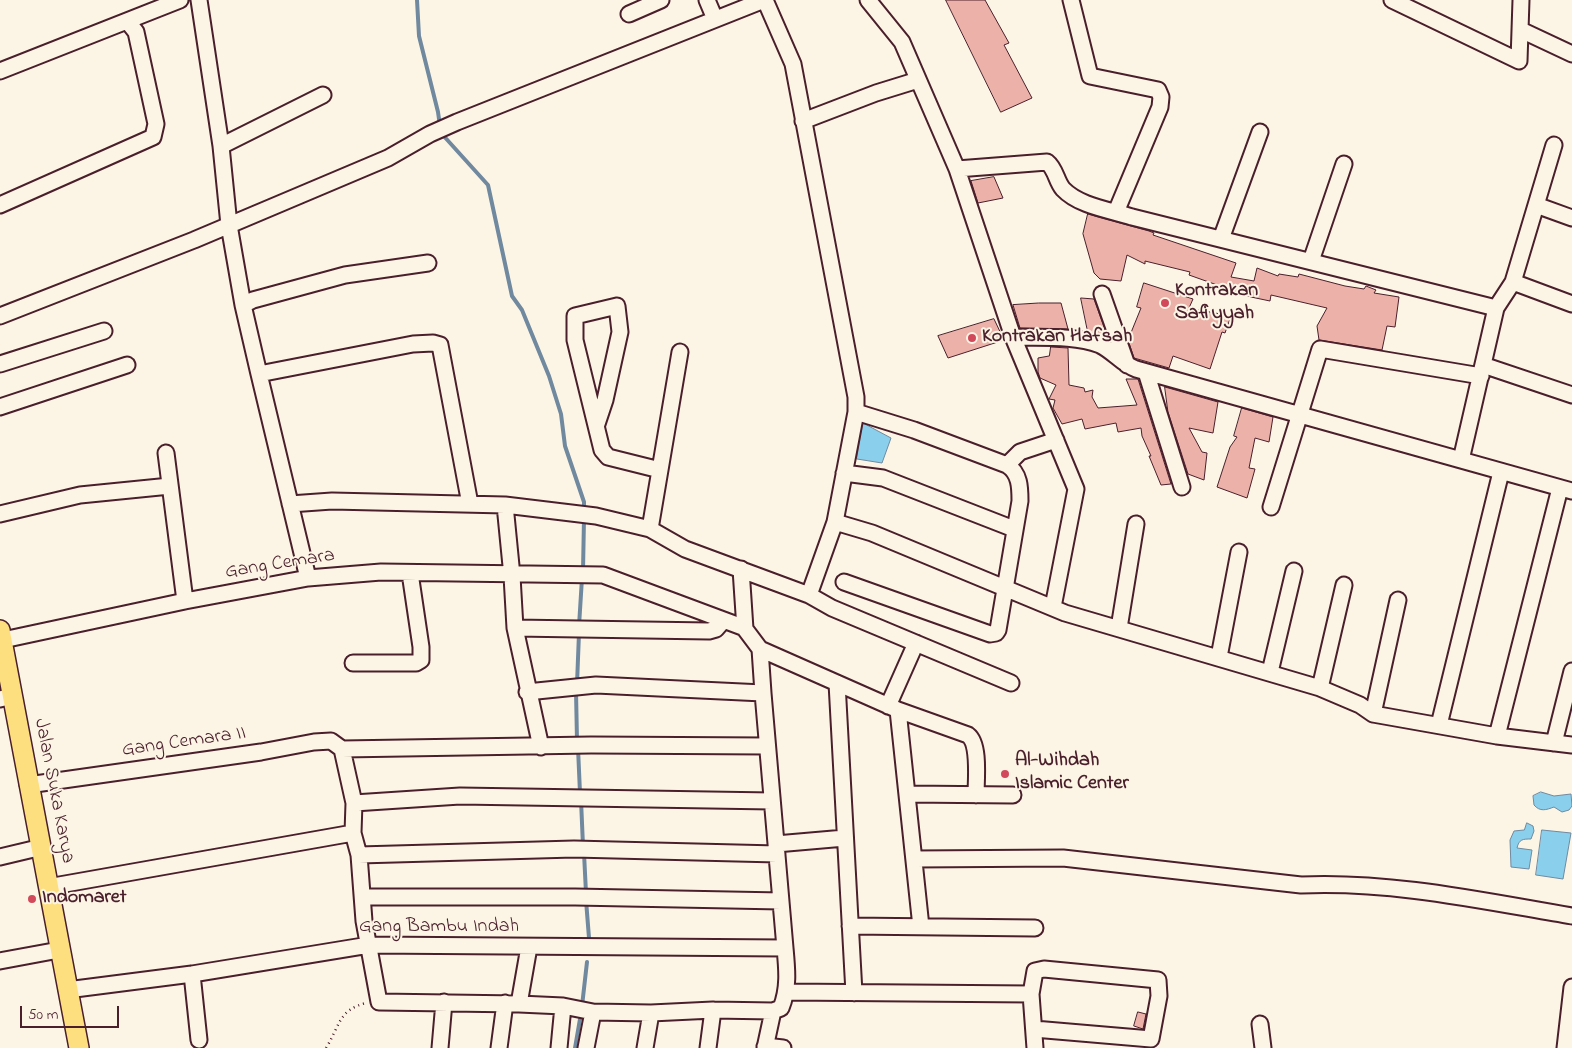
<!DOCTYPE html>
<style>
body{margin:0}
#map{position:relative;width:1572px;height:1048px;overflow:hidden;background:#fcf5e5;font-family:"Indie Flower",sans-serif}
canvas{display:block}
.scale{position:absolute;left:20px;top:1006px;width:99px;height:22px;box-sizing:border-box;border:2px solid #4a1f2b;border-top:0;padding-left:6px;font-size:15px;line-height:18px;white-space:nowrap;color:#4a1f2b;-webkit-text-stroke:4px #fcf5e5;paint-order:stroke}
</style>
<div id="map">
<canvas width="1572" height="1048"></canvas>
<div class="scale">50 m</div>
</div>
<script>
const c = document.querySelector('canvas').getContext('2d');
c.lineJoin = 'round';
function paint(path, color) { c.fillStyle = color; c.fill(path, 'evenodd'); }
function trace(path, color, width, dash) { c.strokeStyle = color; c.lineWidth = width; c.lineCap = dash ? 'butt' : 'round'; c.setLineDash(dash || []); c.stroke(path); }
function drawText(font, color, halo, rows, align = 'center') {
  c.font = font + ' "Indie Flower",sans-serif'; c.lineWidth = 4; c.setLineDash([]); c.textBaseline = 'middle'; c.strokeStyle = halo; c.fillStyle = color; for (const [text, x, y, turn = 0] of rows) {
    c.save(); c.translate(x, y); c.rotate((+turn || 0) * Math.PI / 180); c.textAlign = isNaN(turn) ? turn : align; if (halo) c.strokeText(text, 0, 0); c.fillText(text, 0, 0); c.restore();
  }
}
const water = new Path2D(`
 M863 423 891 438 882 463 857 459Z
 M1541 792 1554 796 1571 794 1572 806 1569 810 1562 812 1554 807C1546 810 1540 812 1534 805L1533 796Z
 M1527 823 1533 826 1534 831 1531 839C1523 839 1519 839 1517 848L1532 850 1529 869 1511 867 1510 840 1514 831 1524 830Z
 M1542 830 1571 833 1563 879 1536 875Z`);
paint(water, '#8ad0ec');
trace(water, '#70899f', 1);
trace(new Path2D(`
 M417 0 419 36 438 112 440 126
 M441 133 488 185 512 296 522 310 549 376 561 414 565 446 584 502V511
 M583 571 584 518
 M579 626 582 578
 M577 684 579 633
 M576 691 577 741
 M578 748 580 793
 M581 800 583 846
 M584 853 586 893
 M586 900 589 938
 M582 1006 587 962
 M575 1048 581 1013`), '#70899f', 4);
const building = new Path2D(`
 M946 0H985L1009 43 1004 45 1032 98 1001 112Z
 M994 177 1003 198 978 203 971 181Z
 M1088 214 1149 231 1154 233 1153 235 1236 263 1231 277 1254 281 1257 268 1278 276 1279 274 1298 277 1299 274 1345 286 1364 289 1366 286 1376 290 1374 293 1399 297 1395 327 1387 326 1382 350 1319 340 1317 326 1327 308 1271 295 1270 301 1251 297 1189 275 1190 272 1145 261V264L1127 255 1121 281 1100 279 1094 273 1083 234Z
 M1144 283 1193 299 1189 308 1231 316 1225 333 1222 332 1210 369 1173 356 1169 368 1134 358 1128 340 1141 308 1137 307Z
 M1081 298 1094 299 1108 338 1088 332Z
 M1039 303H1061L1068 329 1020 328 1013 305Z
 M994 319 1004 340 948 358 938 336Z
 M1051 347 1068 348 1069 385 1084 388 1085 392 1093 390 1092 397 1098 408 1137 405 1126 379H1138L1171 484 1161 485 1149 456H1151L1142 436 1141 428 1118 432 1116 423 1085 429 1082 419 1062 424 1053 408 1055 400 1049 399 1056 385 1040 378 1038 372V358L1049 356Z
 M1165 387 1218 402 1213 433 1189 428 1202 452 1207 453 1204 480 1188 474 1168 412Z
 M1242 408 1273 417 1269 442 1255 438 1249 468 1255 469 1247 498 1217 487 1230 447 1237 437 1234 436Z
 M1138 1012 1146 1014 1143 1029 1134 1026Z`);
paint(building, '#ecb1a8');
trace(building, '#4a1f2b', 1);
const minor = new Path2D(`
 M199 0 221 146 229 225 243 305 253 300 345 275 428 263
 M707 0 715 19
 M765 0 793 64 856 397V412L835 522 809 595
 M868 0 902 42 957 169 1013 337 1076 489 1053 607
 M1071 0 1090 76 1158 90 1161 97 1160 107 1116 212
 M1392 0 1519 61 1521 0
 M629 14 661 0
 M1521 30 1572 54
 M0 71 180 0
 M803 121 876 93 918 80
 M221 146 323 95
 M957 169 1047 162C1056 169 1056 181 1063 189 1079 206 1110 210 1132 217L1496 308
 M0 205 153 137 156 124 136 32 128 22
 M1536 205 1572 218
 M1221 239 1260 132
 M1311 261 1344 164
 M1513 282 1554 145
 M1102 294 1127 365
 M243 305 259 374 413 344 433 343 440 345 470 504
 M0 316 194 240 388 158 430 134 457 122 764 0
 M1013 337C1041 338 1074 335 1100 345 1113 351 1122 364 1136 369L1572 491
 M0 364 104 331
 M1483 365 1572 395
 M1146 372 1182 487
 M259 374 308 578
 M0 407 127 365
 M597 424 605 400 620 332 617 306 575 316V340L602 450 608 457 660 470
 M166 453 185 601
 M1461 460 1496 308 1513 282 1572 304
 M1007 465 1020 452 1056 440
 M844 473 883 478 1014 529
 M290 504 332 501 505 505 596 516 650 529 685 549 809 595 832 608 1011 683
 M505 505 512 576 515 628 541 747
 M1271 507 1320 349 1481 376
 M0 514 80 495 170 486
 M835 522 872 533 1065 613 1320 688 1360 705 1373 714 1497 736 1572 745
 M650 529 680 352
 M741 569 745 629 760 649 898 710 968 735C980 744 976 780 976 795
 M844 582 990 634 996 633 998 630 1020 501C1020 488 1020 473 1007 465L914 430 856 412
 M515 628 709 631 716 629 723 621
 M1119 628 1136 524
 M3 640 185 601 308 578 381 572 603 575 745 628
 M760 649 763 693
 M1219 657 1239 552
 M353 663H416L421 660V647L410 573
 M1270 672 1294 571
 M837 683 854 993
 M1320 688 1344 585
 M527 692 596 685 763 693 785 948C787 969 789 988 781 1008L773 1011 713 1010 651 1013 593 1012 563 1006 519 1004 379 1002 364 921 359 855 353 833 354 803 342 749 591 745 767 746
 M0 699 13 696
 M888 706 916 643
 M898 710 921 927
 M1373 714 1398 600
 M1439 725 1501 472
 M1497 736 1560 488
 M1554 743 1572 671
 M28 785 261 752 314 742 331 741 342 749
 M907 794 1013 795
 M354 803 460 796 772 801
 M776 844 845 838
 M359 855 574 849 777 854
 M0 857 42 847
 M914 859 1063 858 1301 885C1392 881 1483 901 1572 916
 M48 887 353 833
 M363 897H575L781 901
 M850 926 1035 928
 M0 961 59 950
 M192 974 199 1040
 M67 990 192 974 369 945 785 948
 M786 992 1031 994
 M519 1004 529 947
 M1260 1024 1263 1048
 M1034 1029 1151 1039 1159 996 1158 980 1044 969 1035 971 1031 994 1035 1048
 M765 1046 783 1048
 M440 1048 444 1002
 M499 1048 505 1003
 M559 1048 563 1006
 M586 1048 593 1012
 M645 1048 651 1013
 M708 1048 713 1010
 M765 1048 773 1011
 M1565 1048 1572 987`);
const major = new Path2D(`
 M0 630 79 1048`);
trace(minor, '#4a1f2b', 19);
trace(major, '#4a1f2b', 22);
trace(new Path2D(`
 M326 1048C340 1026 338 1010 366 1003`), '#4a1f2b', 2.5, [1, 4]);
trace(minor, '#fcf5e5', 15);
trace(major, '#fddf80', 19);
for (const [x, y, r, color] of [
 [1165,303,5,"#d1495b"],
 [972,338,5,"#d1495b"],
 [1005,774,5,"#d1495b"],
 [32,899,5,"#d1495b"]
]) { const dot = new Path2D(); dot.arc(x, y, r, 0, 2 * Math.PI); c.fillStyle = color; c.fill(dot); trace(dot, '#fcf5e5', 2); }
drawText('bold 20px', '#4a1f2b', '#fcf5e5', [
 ["Kontrakan",1175,292],
 ["Safiyyah",1175,315],
 ["Kontrakan Hafsah",982,338],
 ["Al-Wihdah",1015,762],
 ["Islamic Center",1015,785],
 ["Indomaret",42,899]
], 'left');
drawText('20px', '#4a1f2b', '#fcf5e5', [
 ["Gang Cemara",280,565,-9],
 ["Gang Cemara II",184,743,-8],
 ["Jalan Suka Karya",53,791,79],
 ["Gang Bambu Indah",439,928]
]);
</script>
